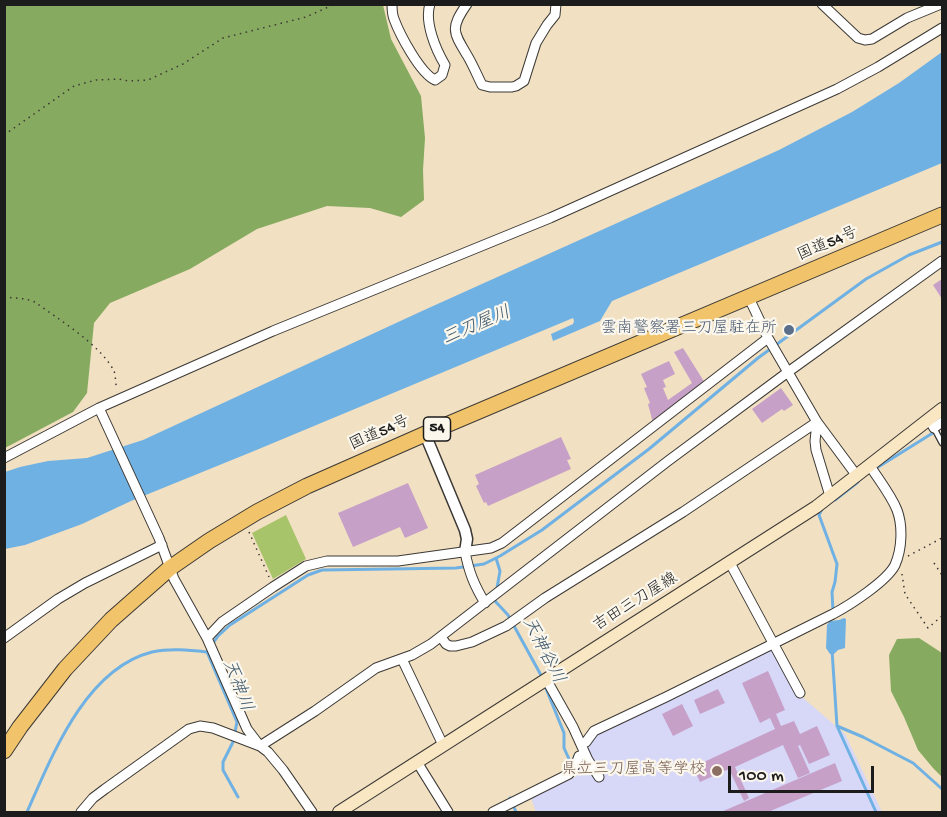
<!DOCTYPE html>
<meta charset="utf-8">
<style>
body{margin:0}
#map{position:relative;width:947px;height:817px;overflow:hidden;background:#f1e0c2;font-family:"Gochi Hand",sans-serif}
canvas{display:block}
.frame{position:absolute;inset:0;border:6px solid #1c1c1c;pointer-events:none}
.scale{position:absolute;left:728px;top:766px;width:146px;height:27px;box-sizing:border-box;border:3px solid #1c1c1c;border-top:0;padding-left:8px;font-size:18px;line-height:21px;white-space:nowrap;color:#1c1c1c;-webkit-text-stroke:4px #fbf7ec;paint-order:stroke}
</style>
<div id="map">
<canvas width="947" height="817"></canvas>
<div class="frame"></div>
<div class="scale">100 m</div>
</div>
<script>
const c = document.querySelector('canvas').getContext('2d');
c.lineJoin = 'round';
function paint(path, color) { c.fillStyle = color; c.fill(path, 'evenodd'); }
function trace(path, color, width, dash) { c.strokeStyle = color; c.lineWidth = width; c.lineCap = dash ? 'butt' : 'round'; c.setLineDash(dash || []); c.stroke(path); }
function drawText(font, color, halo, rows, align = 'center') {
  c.font = font + ' "Gochi Hand","Klee One",sans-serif'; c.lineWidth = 4.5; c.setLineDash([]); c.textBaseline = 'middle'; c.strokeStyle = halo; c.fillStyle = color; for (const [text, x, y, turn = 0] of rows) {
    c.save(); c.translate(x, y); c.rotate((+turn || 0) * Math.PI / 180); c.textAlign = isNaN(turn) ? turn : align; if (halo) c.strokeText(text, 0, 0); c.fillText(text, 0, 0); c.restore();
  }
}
paint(new Path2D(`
 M772 648 795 691 845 734 882 812H536L531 798 575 777 593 737Z`), '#d7d7f8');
paint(new Path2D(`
 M286 515 306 559 273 579 252 533Z`), '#a8c46b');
paint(new Path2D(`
 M5 4 383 5 391 39 421 96 425 138 423 170 424 200 401 217 370 208 327 206 257 229 190 269 110 303 94 323 87 393 73 412 5 448Z
 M919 638 942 653V777L933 768 918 750 904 717 891 691 889 655 897 639Z`), '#86aa5f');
paint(new Path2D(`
 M942 52V163L612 301 600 321 553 341 551 334 573 324 574 321 573 318 254 451 131 501 82 524 25 545 5 549V472L20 467 48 461 87 458 143 440 422 311 779 150 852 112 899 83Z
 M844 618 846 619 845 648 838 650 834 654H830L826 648 827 625 830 621 839 620Z`), '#70b1e4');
trace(new Path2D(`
 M875 469 936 431
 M835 500 858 482
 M822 509 819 515 837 564 835 582 832 592 833 611
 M496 558 500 571 497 588
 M496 598 495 601 508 615 542 677
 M832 650 837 726 876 812
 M207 652 218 636 230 625 308 575 322 570 456 568 484 564 500 556 542 530 649 449 758 358 866 279 909 255 942 242
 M207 652 237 722 233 742 223 762V770L238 797
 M545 686 564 733V748L569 759
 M837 726 863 737 913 763 942 789
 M510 798 516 812
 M27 812C52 756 85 669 152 652 170 648 189 650 207 652`), '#70b1e4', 3);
paint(new Path2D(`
 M942 279V299L933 285Z
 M683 348 705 383 653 423 648 404 650 403 644 388 647 387 641 374 669 361 675 374 663 380 666 387 663 388 668 400 692 383 674 352Z
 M781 388 793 405 784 411 782 409 762 423 752 409Z
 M561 437 571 459 567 460 571 469 488 506 486 502 484 503 476 486 479 484 475 475Z
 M408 483 428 528 405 538 400 527 353 547 338 513Z
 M768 671 785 710 776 714 781 726 794 721 800 734 817 726 830 755 809 764 800 745 798 746 810 773 798 778 783 745 735 767 749 798 744 801 729 769 700 782 693 767 775 729 770 718 760 723 742 683Z
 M718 689 725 703 700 714 694 700Z
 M682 704 693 726 673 736 662 714Z
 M835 763 842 781 768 812H721Z`), '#c6a0c7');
const service = new Path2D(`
 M934 428 942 443`);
const minor = new Path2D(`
 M392 4C392 10 392 14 394 19 400 35 420 73 435 80L442 75 445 65C436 50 424 22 430 4
 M467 4C450 28 453 32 467 55 473 65 477 75 482 85L490 87H512L516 86 524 81 536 43 547 25 555 15 556 4
 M822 4 858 38 865 40 872 39 907 18 941 4
 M749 298 768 338 817 422 857 476
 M99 408 159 538 174 579 207 638 247 729 260 746
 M929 419 934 428 942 422
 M817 422 815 441 816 450 830 496
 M4 458 99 408 273 331 550 218 837 89 878 67 942 28
 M465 552C469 572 474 585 485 603
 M730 563 800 693
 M441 637 446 644 450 646H456L472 642 506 626 545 598 683 512 817 422
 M4 638 58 599 85 583 162 545
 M207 638 222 622 273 587 306 566 327 561H398L491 548 502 543 768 338
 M402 659 443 745
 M546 679 573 727 588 760 599 777
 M586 742 594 731 666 697 833 614C850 605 887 581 895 565 902 549 903 526 897 510 891 495 879 480 870 466
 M260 746 315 711 376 668 412 655 431 644 668 461 788 372 942 261
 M417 762 448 812
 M81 812 93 798 105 789 189 729 200 726 213 728 260 746 268 752 283 770 312 812
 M493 812 569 774 576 764 579 756`);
const tertiary = new Path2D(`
 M425 434 465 530 467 539 465 552`);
const secondary = new Path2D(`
 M339 812 816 507 942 409`);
const trunk = new Path2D(`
 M4 751 20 727 65 669 111 620 170 568 209 541 257 512 307 486 425 434 942 215`);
trace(service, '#3c3935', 7);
trace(minor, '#3c3935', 11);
trace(tertiary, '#3c3935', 13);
trace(secondary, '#3c3935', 14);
trace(trunk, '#3c3935', 17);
trace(new Path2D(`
 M4 135 74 86 96 80 118 79 129 81 148 80 183 64 223 38 306 17 335 4
 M4 297 26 299 35 302C59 320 100 344 114 371 116 376 115 383 117 389
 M249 532 269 577
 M908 556 942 538
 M934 563 942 575
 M902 574 905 594 928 628 942 616`), '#3c3935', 1.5, [1.5, 4.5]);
trace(service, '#fff', 4.5);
trace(minor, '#fff', 9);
trace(tertiary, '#fff', 10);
trace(secondary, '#f9e7c3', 12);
trace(trunk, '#f1c36a', 15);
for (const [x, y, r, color] of [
 [789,330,6,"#5c6f8a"],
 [717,771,6,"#8d6e63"]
]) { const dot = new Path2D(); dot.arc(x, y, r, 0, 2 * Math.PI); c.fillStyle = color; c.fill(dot); trace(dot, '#fbf7ec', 2); }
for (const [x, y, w] of [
 [437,429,27]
]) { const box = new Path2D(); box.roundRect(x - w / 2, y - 12, w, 24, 4.5); c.fillStyle = '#fbf7ec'; c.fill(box); trace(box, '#1c1c1c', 1.5); }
drawText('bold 15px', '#1c1c1c', null, [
 ["54",437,429]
]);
drawText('16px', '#1c1c1c', '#fbf7ec', [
 ["国道54号",828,245,-23],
 ["国道54号",380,434,-24],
 ["吉田三刀屋線",636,603,-32]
]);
drawText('16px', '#4e5e75', '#fbf7ec', [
 ["雲南警察署三刀屋駐在所",777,330]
], 'right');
drawText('16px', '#785e54', '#fbf7ec', [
 ["県立三刀屋高等学校",705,771]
], 'right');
drawText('italic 18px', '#3e586c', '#fbf7ec', [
 ["三刀屋川",477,327,-23],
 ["天神谷川",542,651,63],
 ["天神川",236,686,69]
]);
</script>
